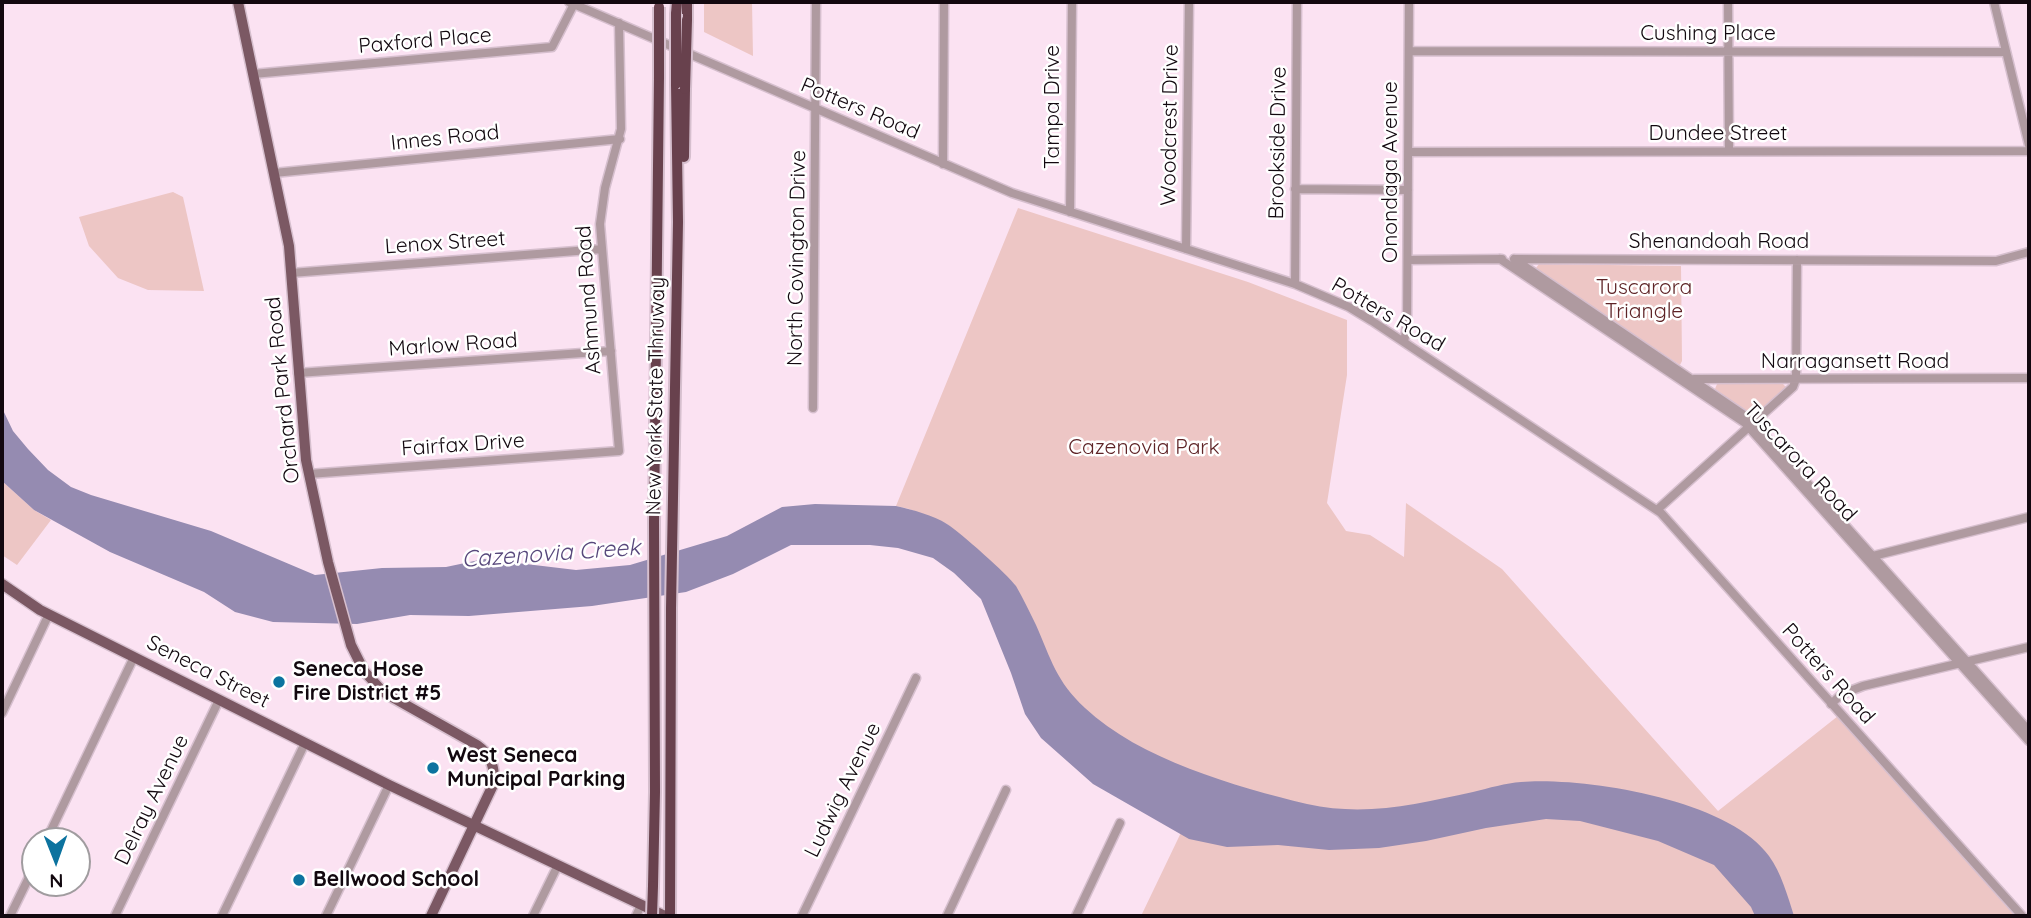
<!DOCTYPE html>
<style>
body{margin:0}
#map{position:relative;width:2031px;height:918px;overflow:hidden;background:#fbe2f2;font-family:Quicksand,sans-serif}
canvas{display:block}
.frame{position:absolute;inset:0;border:4px solid #12080f;pointer-events:none}
.north{position:absolute;left:21px;top:827px;width:70px;height:70px;box-sizing:border-box;background:#fff;border:2px solid #a09c9f;border-radius:50%;rotate:179deg;font-size:19px;font-weight:700;line-height:28px;text-align:center;color:#12080f}
.north::after{content:'';display:block;margin:auto;width:24px;height:32px;background:#0c739f;clip-path:polygon(50% 0,100% 100%,50% 72%,0 100%)}
</style>
<div id="map">
<canvas width="2031" height="918"></canvas>
<div class="frame"></div>
<div class="north">N</div>
</div>
<script>
const c = document.querySelector('canvas').getContext('2d');
c.lineJoin = 'round';
function paint(path, color) { c.fillStyle = color; c.fill(path, 'evenodd'); }
function trace(path, color, width, dash) { c.strokeStyle = color; c.lineWidth = width; c.lineCap = dash ? 'butt' : 'round'; c.setLineDash(dash || []); c.stroke(path); }
function drawText(font, color, halo, rows, align = 'center') {
  c.font = font + ' Quicksand,sans-serif'; c.lineWidth = 5; c.setLineDash([]); c.textBaseline = 'middle'; c.strokeStyle = halo; c.fillStyle = color; for (const [text, x, y, turn = 0] of rows) {
    c.save(); c.translate(x, y); c.rotate((+turn || 0) * Math.PI / 180); c.textAlign = isNaN(turn) ? turn : align; if (halo) c.strokeText(text, 0, 0); c.fillText(text, 0, 0); c.restore();
  }
}
paint(new Path2D(`
 M704 2H752L753 56 704 32Z
 M173 192 183 197 204 291 148 290 118 278 89 246 79 217Z
 M1018 208 1248 282 1347 320V375L1327 503 1346 531 1370 535 1404 557 1406 503 1502 569 1718 811 1838 716 2015 916H1141L1188 818 1057 689 1015 585 947 524 909 509 896 506Z
 M1539 264 1681 266 1682 361 1680 365 1537 271 1536 268Z
 M1717 384H1783L1786 387 1754 417 1715 389Z
 M2 481 34 510 51 520 17 565 2 555Z`), '#edc6c5');
paint(new Path2D(`
 M2 408 13 431 28 449 48 470 71 487 91 495 211 531 315 575 382 568 446 567 484 559 576 570 630 565 727 536 782 507 815 504 896 506C913 510 933 515 947 524 961 533 1007 574 1016 586 1023 598 1030 613 1036 625 1051 659 1056 681 1085 708 1139 759 1236 787 1307 804 1366 817 1416 804 1473 792 1489 788 1506 783 1521 782 1587 777 1729 800 1769 856 1781 872 1788 897 1794 916H1755L1751 907 1714 865 1658 841 1580 821 1546 819 1486 828 1426 841 1379 848 1329 850 1278 845 1227 847 1189 839 1093 784 1041 738 1025 714 1011 673 981 599 954 573 933 558 898 548 870 545H791L733 574 686 592 592 606 469 616 410 615 357 624 273 622 235 612 204 592 110 552 34 510 2 481Z`), '#958bb1');
const minor = new Path2D(`
 M569 2 1012 193 1295 284 1349 307 1372 321 1661 513 2022 916
 M1728 2 1729 151
 M1994 2 2029 145
 M1409 51 2006 52
 M253 74 552 47 574 4
 M1408 152 2029 151
 M943 164 944 2
 M274 173 620 139
 M1295 189 1408 190
 M1070 212 1072 2
 M1186 249 1189 2
 M1500 259 1745 423 2029 741
 M1514 259 1750 419 2029 731
 M1515 259 1996 261 2029 252
 M1408 260 1502 259
 M291 273 602 249
 M1295 284 1297 2
 M1404 342 1407 326 1409 2
 M298 373 611 351
 M1694 379 2029 378
 M813 408 816 2
 M309 474 619 451 600 224 605 188 621 129 619 23
 M1657 510 1793 387 1796 379 1797 260
 M1869 557 2029 517
 M1831 704 1842 694 1863 686 2029 647
 M2 713 49 614
 M46 841 134 657
 M10 916 35 865
 M115 916 219 700
 M222 916 305 743
 M326 916 389 785
 M533 916 558 865
 M636 916 641 905
 M802 916 916 678
 M947 916 1006 790
 M1076 916 1120 823`);
const major = new Path2D(`
 M238 2 289 246 306 460 328 562 351 645 364 671 383 692 477 745C491 755 496 768 493 785L431 916
 M2 584 40 610 389 785 665 916`);
const highway = new Path2D(`
 M676 14 677 2
 M687 20V2
 M684 157 685 89
 M653 886 655 792 654 522 659 77
 M670 916 671 608 678 222 676 84`);
trace(minor, '#d6bfce', 11);
trace(major, '#d6bfce', 13);
trace(highway, '#d6bfce', 14);
trace(minor, '#af9aa0', 8);
trace(major, '#7b5863', 10);
trace(highway, '#68414d', 10);
const highwayBridge = new Path2D(`
 M676 14V84
 M659 77V7
 M685 89 687 20
 M652 916 653 886`);
trace(highwayBridge, '#d6bfce', 14, []);
trace(highwayBridge, '#68414d', 10);
for (const [x, y, r, color] of [
 [279,682,7,"#0c739f"],
 [433,768,7,"#0c739f"],
 [299,880,7,"#0c739f"]
]) { const dot = new Path2D(); dot.arc(x, y, r, 0, 2 * Math.PI); c.fillStyle = color; c.fill(dot); trace(dot, '#fff', 2.5); }
drawText('21px', '#12080f', '#fff', [
 ["Cushing Place",1708,34],
 ["Paxford Place",425,41,-5],
 ["Tampa Drive",1053,107,-90],
 ["Potters Road",860,109,23],
 ["Woodcrest Drive",1170,125,-89],
 ["Dundee Street",1718,134],
 ["Innes Road",445,138,-6],
 ["Brookside Drive",1278,143,-89],
 ["Onondaga Avenue",1391,172,-90],
 ["Shenandoah Road",1719,242],
 ["Lenox Street",445,243,-4],
 ["North Covington Drive",797,258,-89],
 ["Ashmund Road",589,300,-94],
 ["Potters Road",1388,315,30],
 ["Marlow Road",453,345,-4],
 ["Narragansett Road",1855,362],
 ["Orchard Park Road",283,390,-96],
 ["New York State Thruway",656,396,-89],
 ["Fairfax Drive",463,445,-4],
 ["Tuscarora Road",1800,462,47],
 ["Seneca Street",208,672,27],
 ["Potters Road",1828,674,48],
 ["Ludwig Avenue",843,790,-64],
 ["Delray Avenue",152,800,-64]
]);
drawText('21px', '#5e2326', '#fff', [
 ["Tuscarora",1644,288],
 ["Triangle",1644,312],
 ["Cazenovia Park",1144,448]
]);
drawText('bold 21px', '#12080f', '#fff', [
 ["Seneca Hose",293,670],
 ["Fire District #5",293,694],
 ["West Seneca",447,756],
 ["Municipal Parking",447,780],
 ["Bellwood School",313,880]
], 'left');
drawText('italic 23px', '#58487c', '#fff', [
 ["Cazenovia Creek",551,554,-4]
]);
</script>
